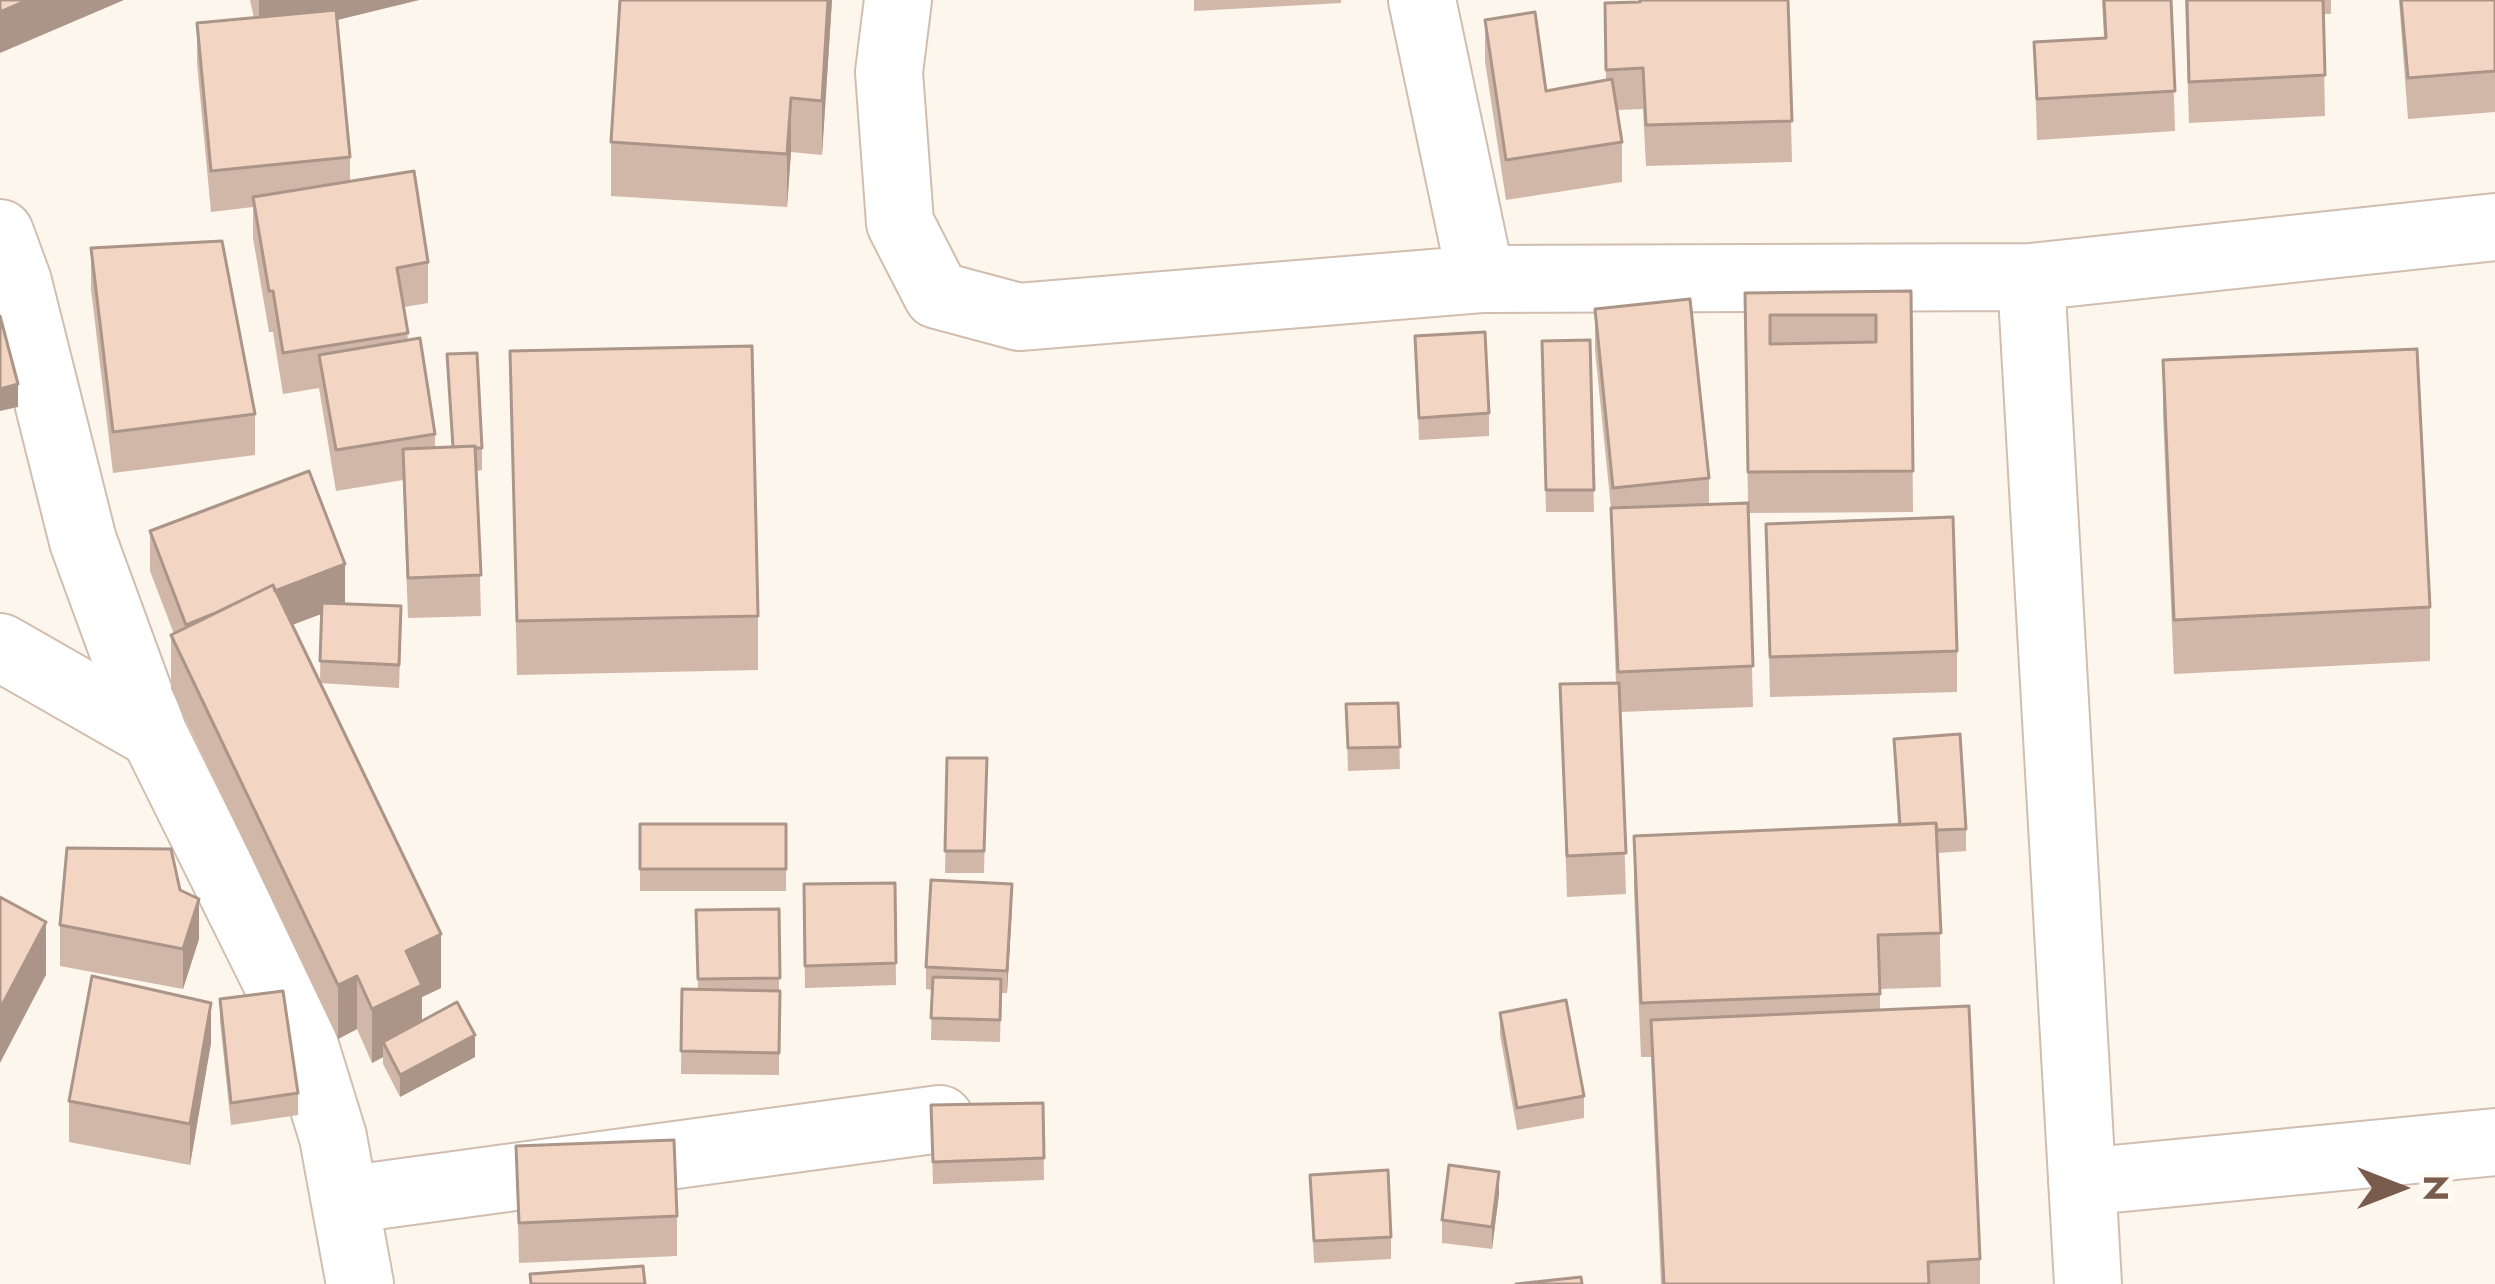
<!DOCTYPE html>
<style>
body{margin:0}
#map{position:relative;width:2495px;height:1284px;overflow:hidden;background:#fdf6ec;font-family:Jost,sans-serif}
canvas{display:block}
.north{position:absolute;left:2339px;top:1128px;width:120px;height:120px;-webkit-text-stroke:9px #fffaf3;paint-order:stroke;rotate:90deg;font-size:33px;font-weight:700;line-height:48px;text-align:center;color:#7a5c4d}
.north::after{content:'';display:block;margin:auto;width:42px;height:54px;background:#7a5c4d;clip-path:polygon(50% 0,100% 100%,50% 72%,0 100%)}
</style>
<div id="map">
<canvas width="2495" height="1284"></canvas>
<div class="north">N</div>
</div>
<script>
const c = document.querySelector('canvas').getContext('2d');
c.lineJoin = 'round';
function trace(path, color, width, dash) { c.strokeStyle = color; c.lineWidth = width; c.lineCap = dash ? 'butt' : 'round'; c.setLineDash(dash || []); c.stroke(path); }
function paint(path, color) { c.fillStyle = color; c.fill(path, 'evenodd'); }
const minor = new Path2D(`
 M898 0 889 72 900 223 937 295 1019 317 1481 279 2031 277 2495 227
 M1422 0 1481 279
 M2031 277 2088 1284
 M0 647 154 735
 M2082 1182 2495 1142
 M345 1200 940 1119`);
const tertiary = new Path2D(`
 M0 233 18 282 83 541 154 735 299 1027 333 1137 360 1284`);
trace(minor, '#d1beb0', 70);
trace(tertiary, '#d1beb0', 70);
trace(minor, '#fff', 66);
trace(tertiary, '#fff', 66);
paint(new Path2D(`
 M250 0H419L337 20 350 157V181L428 262V303L404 307 408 340 435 434V448L452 447 447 354 482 448V470L477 471 481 616 408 618 403 480 336 491 319 388 283 394 273 332H269L253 238V207L211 212 197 63V23L254 18Z
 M620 0H832L822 155 791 152 787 207 611 196V142Z
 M1194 0H1341V3L1194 11Z
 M1639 0H1788L1792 162 1646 166 1643 109 1617 110 1622 142V182L1506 200 1485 61V20L1546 91 1606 80 1605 3 1639 2Z
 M2102 0H2171L2175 131 2037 140 2034 42 2104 38Z
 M2185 0H2331V14H2323L2325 116 2189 123Z
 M2399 0H2495V112L2408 119Z
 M91 248 255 414V455L113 473 91 289Z
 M1911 291 1913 512 1748 513 1753 707 1620 712 1626 894 1567 897 1560 684 1616 683 1611 549V508L1595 350V309L1709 478V505L1748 503 1745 293Z
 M1415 336 1489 413V436L1419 440Z
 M1590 340 1594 512H1546L1542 341Z
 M510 351 758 616V670L517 675Z
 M2163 360 2430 607V661L2174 674 2163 414Z
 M1766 524 1957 651V692L1770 697Z
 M150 531 345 604 401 628 399 688 320 683 321 614 292 625 441 988 422 997V1021L475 1057 400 1097 383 1064V1057L372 1063 357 1029 338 1039 171 689V635L174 634 150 571Z
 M1398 703 1400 769 1348 771 1346 704Z
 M1894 739 1966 829V851L1938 853 1941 987 1880 989V1010L1980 1259V1284H1661L1651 1057H1641L1634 890V836L1898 825Z
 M947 758H987L984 873H945Z
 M640 824H786V891H640Z
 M895 883 896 985 805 988 804 884Z
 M180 890 199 939 183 989 60 966V925Z
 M1012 906 1007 993H1001L1000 1042 931 1040 932 990 926 989V967Z
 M779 909V1075L681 1074 682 989H698L696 910Z
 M220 999 298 1093V1115L231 1125 220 1021Z
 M1500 1013 1584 1096V1118L1517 1130 1500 1035Z
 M211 1043 190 1165 69 1142V1101Z
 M1043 1103 1044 1180 933 1184 931 1105Z
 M516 1146 677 1216V1256L519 1263Z
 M1310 1175 1391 1237V1259L1314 1263Z
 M1499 1194 1492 1249 1442 1243V1220Z`), '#d1b7a8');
paint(new Path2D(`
 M28 0H124L0 53V12Z
 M259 0H419L259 39Z
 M828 0H832L822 155V101Z
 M791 98V152L787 207V154Z
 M18 384V407L0 411V389Z
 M345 564V605L186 665V625Z
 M1012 884V906L1007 993V971Z
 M199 899V939L183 989V949Z
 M46 922V975L0 1063V1009Z
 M441 934V988L422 997V1039L383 1042V1057L372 1063V1009L406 951Z
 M357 976V1029L338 1039V985Z
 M211 1003V1043L190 1165V1124Z
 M475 1035V1057L400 1097V1075Z
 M1499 1172V1194L1492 1249V1227Z`), '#aa9588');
const building = new Path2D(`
 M0 0H28L0 12Z
 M620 0H828L822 101 791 98 787 154 611 142Z
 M1640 0H1788L1792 121 1646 125 1643 68 1606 70 1605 3 1640 2Z
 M2104 0H2171L2175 91 2037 99 2034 42 2106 38Z
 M2187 0H2323L2325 75 2189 82Z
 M2401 0H2495V71L2408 78Z
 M336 10 350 157 211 171 197 23Z
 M1535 12 1546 91 1612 79 1622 142 1506 160 1485 20Z
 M414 171 428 262 397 268 408 333 283 353 273 291H269L253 197Z
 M222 241 255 414 113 432 91 248Z
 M1911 291 1913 471 1748 472 1745 293ZM1770 315H1876V342L1770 344Z
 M1690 299 1709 478 1613 488 1595 309Z
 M0 316 18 384 0 389Z
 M1485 332 1489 413 1419 418 1415 336Z
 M420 338 435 434 336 450 319 355Z
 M1590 340 1594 490H1546L1542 341Z
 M752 346 758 616 517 621 510 351Z
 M2417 349 2430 607 2174 620 2163 360Z
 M477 353 482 448H476L475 446 453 447 447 354Z
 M475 446 481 575 408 578 403 449Z
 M309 471 345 564 275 591 273 585 213 614 186 625 150 531Z
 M1748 503 1753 666 1618 672 1611 508Z
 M1953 517 1957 651 1770 657 1766 524Z
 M273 585 441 934 406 951 422 985 372 1009 357 976 338 985 171 635Z
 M322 603 401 606 399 665 320 661Z
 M1619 683 1626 853 1567 856 1560 684Z
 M1398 703 1400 747 1348 748 1346 704Z
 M1960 734 1966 829 1937 830 1936 823 1900 825 1894 739Z
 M947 758H987L984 851H945Z
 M1936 823 1941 933 1878 935 1880 994 1641 1003 1634 836Z
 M640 824H786V869H640Z
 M67 848 171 849 180 890 199 899 183 949 60 925Z
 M931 880 1012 884 1007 971 926 967Z
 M895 883 896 963 805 966 804 884Z
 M0 897 46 922 0 1009Z
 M779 909 780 978 698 979 696 910Z
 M92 976 211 1003 190 1124 69 1101Z
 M933 977 1001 979 1000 1020 931 1018Z
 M682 989 780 991 779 1053 681 1051Z
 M283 991 298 1093 231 1103 220 999Z
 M1566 1000 1584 1096 1517 1108 1500 1013Z
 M457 1002 475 1035 400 1075 383 1042Z
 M1969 1006 1980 1259 1928 1262 1929 1284H1664L1651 1020Z
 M1043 1103 1044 1158 933 1162 931 1105Z
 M674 1140 677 1216 519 1223 516 1146Z
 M1449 1165 1499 1172 1492 1227 1442 1220Z
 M1388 1170 1391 1237 1314 1241 1310 1175Z
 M643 1266 645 1284H531L530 1274Z
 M1581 1277 1582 1284H1516Z`);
paint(building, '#f3d5c3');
trace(building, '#aa9588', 3);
</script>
